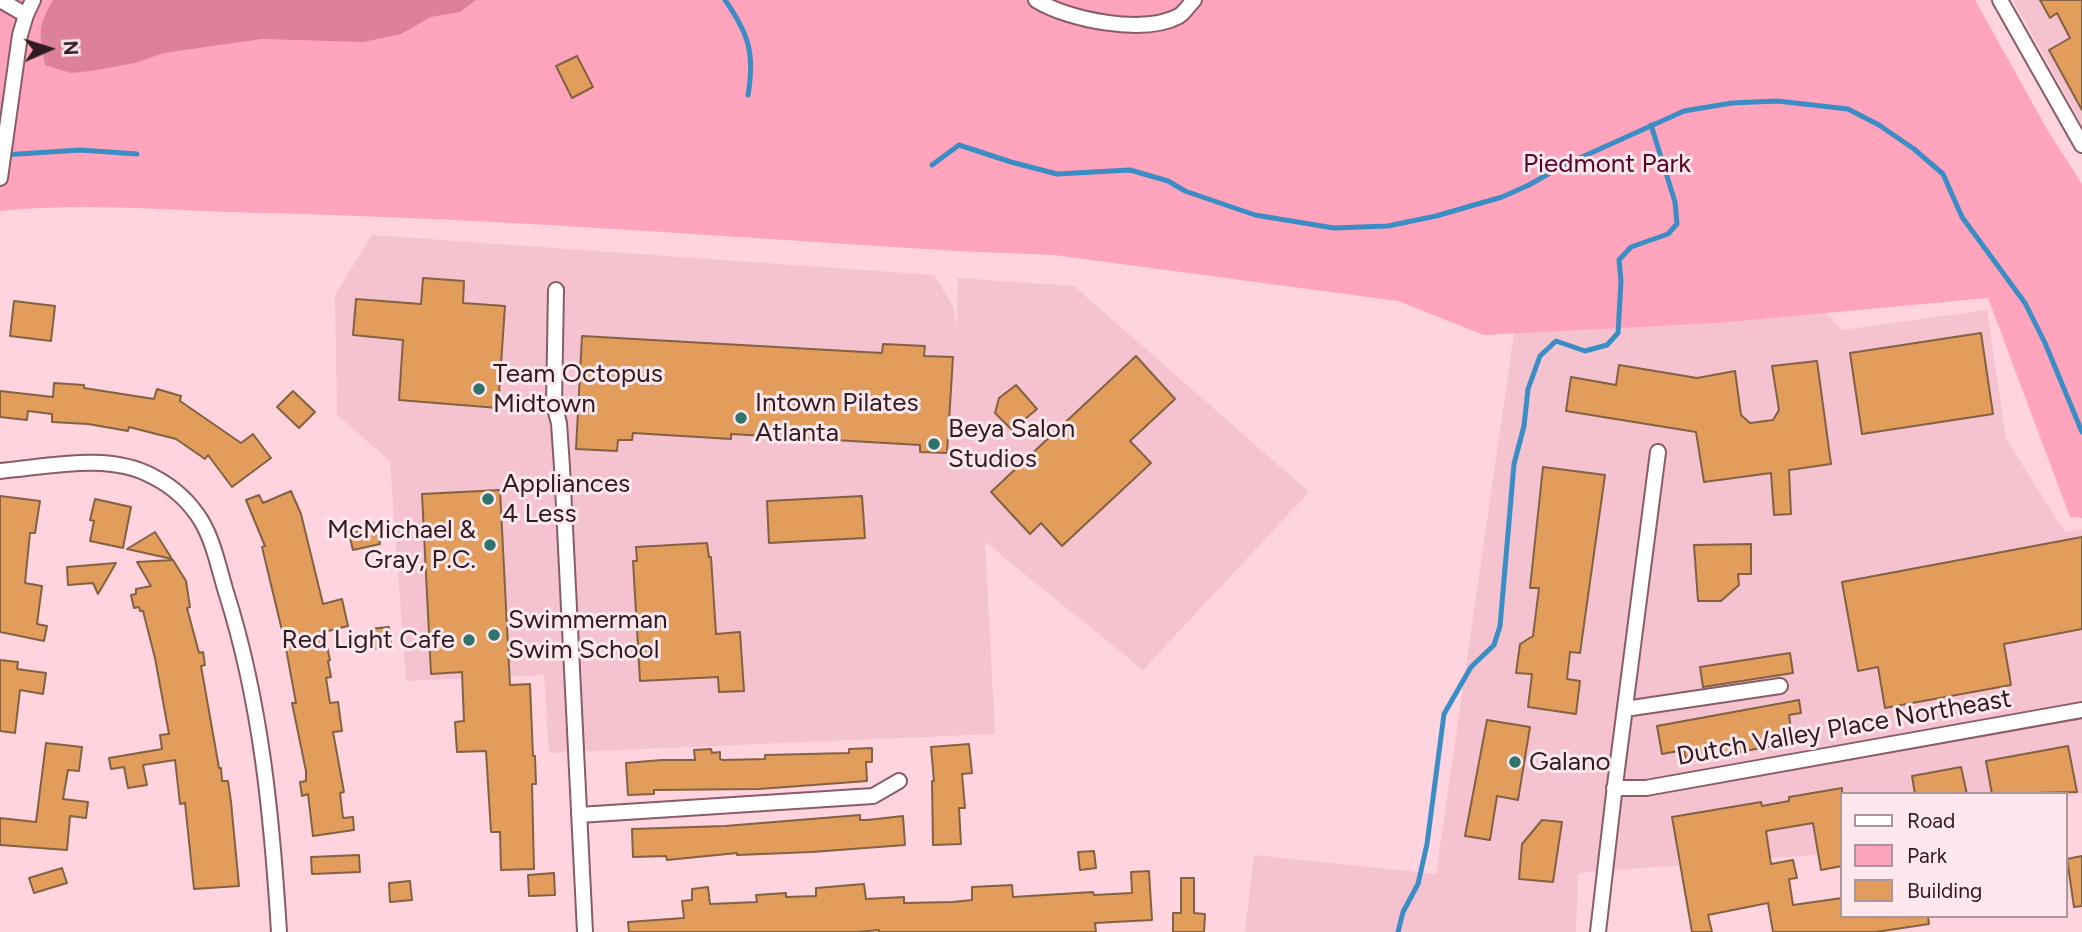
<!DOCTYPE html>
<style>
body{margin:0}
#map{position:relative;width:2082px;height:932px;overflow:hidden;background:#ffd4de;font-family:Figtree,sans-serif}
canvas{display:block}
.legend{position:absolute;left:1840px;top:792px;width:228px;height:126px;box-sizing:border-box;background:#fee8ed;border:2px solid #ab969b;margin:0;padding:9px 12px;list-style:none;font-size:21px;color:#2f1c21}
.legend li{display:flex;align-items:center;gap:14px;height:35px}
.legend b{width:35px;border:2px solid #ab969b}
.north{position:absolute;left:14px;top:14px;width:70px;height:70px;-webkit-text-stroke:5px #fee8ed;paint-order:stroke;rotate:87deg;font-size:19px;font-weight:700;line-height:28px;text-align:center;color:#2f1c21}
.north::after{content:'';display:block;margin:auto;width:24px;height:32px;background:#2f1c21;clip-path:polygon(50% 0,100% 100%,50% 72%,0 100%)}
</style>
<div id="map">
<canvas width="2082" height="932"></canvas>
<ul class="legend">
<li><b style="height:9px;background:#fff"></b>Road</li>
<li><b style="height:19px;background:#ffa4bc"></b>Park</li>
<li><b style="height:19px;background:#e29c5b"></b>Building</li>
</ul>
<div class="north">N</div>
</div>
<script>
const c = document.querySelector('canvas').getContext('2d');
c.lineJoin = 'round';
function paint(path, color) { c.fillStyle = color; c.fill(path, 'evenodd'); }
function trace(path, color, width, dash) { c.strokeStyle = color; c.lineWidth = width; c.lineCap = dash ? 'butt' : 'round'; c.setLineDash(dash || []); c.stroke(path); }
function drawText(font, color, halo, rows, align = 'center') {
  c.font = font + ' Figtree,sans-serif'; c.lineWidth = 6; c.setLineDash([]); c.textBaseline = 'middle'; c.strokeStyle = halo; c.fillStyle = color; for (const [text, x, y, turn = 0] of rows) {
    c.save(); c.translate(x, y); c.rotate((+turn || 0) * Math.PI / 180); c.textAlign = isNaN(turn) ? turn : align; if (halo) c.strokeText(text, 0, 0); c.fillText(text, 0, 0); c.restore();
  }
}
paint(new Path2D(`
 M2013 0H2082V125Z
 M372 235 934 275 954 308 956 332 958 278 1074 286 1309 492 1143 670 985 542 995 734 549 753 544 675 406 681 390 461 337 415 335 295Z
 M1785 271 1842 330 1987 310 2006 439 2065 532 2082 529V793L2066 797V794H1842V853L1578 873 1576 932H1245L1254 855 1436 874 1519 300Z`), '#f4c3cf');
paint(new Path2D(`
 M0 0H1975L2048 131 2082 184V518L2070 517 1988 298 1718 323 1484 335 1398 301 1054 255 957 251C725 237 492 218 259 213 173 211 86 202 0 211Z`), '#ffa4bc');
paint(new Path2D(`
 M53 0H476L460 12 431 17 401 34 363 42 262 39 164 53 135 63 91 71 71 73 45 65C40 34 36 29 53 0Z`), '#dd819b');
trace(new Path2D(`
 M725 0C749 34 755 54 748 95
 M3 155 80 150 137 154
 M932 165 959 145 1011 162 1057 174 1130 170 1168 181 1185 191 1255 215 1334 228 1388 226 1436 216 1502 197 1529 185 1562 166 1684 111 1732 103 1777 101 1848 109 1879 125 1914 149 1943 174 1962 217 2025 303 2045 343 2082 432
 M1398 932 1403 912 1418 884 1427 844 1444 714 1471 667 1494 645 1500 626 1514 464 1524 426 1528 389 1540 356 1556 341 1585 351 1607 345 1618 333 1621 281 1619 260 1631 247 1668 234 1677 224 1675 202 1651 125`), '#3a8dc5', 5);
const building = new Path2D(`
 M2040 0H2082V110L2049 50 2070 38 2057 13 2050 18Z
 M577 56 593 87 572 98 556 66Z
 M423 278 464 281 463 303 505 306 498 408 399 400 403 340 353 335 356 299 421 304Z
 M14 301 55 306 51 341 10 336Z
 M1981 333 1993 414 1862 434 1850 353Z
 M582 336 882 353 883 344 925 346 924 356 953 357 947 453 920 452V445L731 434V439L633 433 632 440H618L617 451 576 449Z
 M1136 356 1175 399 1130 441 1151 463 1062 546 1041 523 1030 534 991 492Z
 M1817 361 1831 464 1789 470 1791 514 1774 515 1771 473 1704 482 1696 432 1566 411 1571 377 1616 385 1619 365 1697 378 1735 371 1741 415 1750 423 1773 420 1779 410 1772 366Z
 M54 383 84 385V388L154 399 157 389 181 396 180 401 241 443 253 434 271 458 232 487 208 455 205 459 176 439 129 427 128 431 88 424 52 422V414L28 411 27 420 0 417V391L53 397Z
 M1016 385 1037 409 1012 430 995 413 999 398Z
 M293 391 315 412 299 428 277 407Z
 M1543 467 1605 475 1580 653 1570 652 1567 679 1580 681 1576 714 1528 707 1532 674 1516 673 1520 644 1533 636 1539 588H1530Z
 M500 490 510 685 530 684 533 756H535L536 784H532L534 869 501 870 500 832H491L486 751 457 752 455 722 464 721 462 672 431 674 422 494Z
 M291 491 301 514 323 604 342 599 348 626 324 632 330 660 328 661 331 677 326 678 330 703 338 702 342 731 333 732 344 792 340 793 343 818 353 817 354 830 313 836 308 794 302 796 300 782 306 781V771L292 703H296L285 643 262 547 265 546 246 500 259 495 263 503Z
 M0 496 40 501 35 533H30L25 583 42 586 37 624 47 626 44 641 0 632Z
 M862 496 865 538 769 543 767 501Z
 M95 499 131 507 123 548 90 541 94 521 90 520Z
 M376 523 380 544 353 550 349 534 361 531 360 527Z
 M155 532 172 559 127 549Z
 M2082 537V629L2004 644 2011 685 1885 708 1878 667 1858 671 1842 582Z
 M707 543 709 557H711L716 634 740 632 744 691 719 692 718 677 640 681 633 561H637L636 547Z
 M1751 544V574H1738L1739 585 1721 601H1698L1694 545Z
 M173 560 186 581 190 607 187 608 199 653 203 652 205 665 201 666 219 768H221L222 781H228L231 802 239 886 194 889 185 803 180 804 175 760 143 765 147 785 128 788 124 767 111 769 109 758 162 749 160 735 169 734 155 658 143 611H140L139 607 134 608 131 595 136 594V589L151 586 137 562Z
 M116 563 98 594 93 583 68 585 67 567Z
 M389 627 391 646 372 649 369 629Z
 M1790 653 1793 673 1703 687 1700 667Z
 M0 660 18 662 17 669 46 673 43 694 20 690 15 733 0 731Z
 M1799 700 1801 713 1789 715 1793 742 1686 762 1684 750 1662 754 1657 726Z
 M1487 720 1530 727 1518 800 1497 796 1490 840 1465 836Z
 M46 743 82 747 79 771 68 770 63 799 88 802 86 818 70 816 67 850 0 845V818L36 822Z
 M969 744 972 773 962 774 965 808H959L961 844 933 845 932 781H934L931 747Z
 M2068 746 2077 792 1992 794 1986 761Z
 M872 748V762H866L867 781 759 789 654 790V794L628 795 626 763 662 760H695L694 750 711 749 712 753 720 752V759L723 760 765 759V755L849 753V749Z
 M1961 767 1967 794H1915L1912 776Z
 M1842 788V866L1821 870 1813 823 1766 831 1771 864 1793 860 1797 878 1789 879 1793 905 1842 898V916H1928L1929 924 1876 932H1773L1768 903 1708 915 1712 932H1692L1672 817 1761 802 1762 806 1789 801V797Z
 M860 815V820H867L903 816 905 845 812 852 737 855V853L667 860 666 856 633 857 632 829 725 826Z
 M1542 820 1562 822 1553 882 1519 879 1522 844Z
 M1094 851 1096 868 1080 870 1078 852Z
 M359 855 360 872 312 874 311 857Z
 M2082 856V906L2074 907 2067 859Z
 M62 868 67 883 34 893 29 878Z
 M1149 871 1152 920 1095 923 1096 932H879V930L857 932H629L628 922 684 918 682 901 692 900V889L708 887 710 904 757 902 756 895 786 893V897L816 896V888L864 884 866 899 904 897V903L953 902 972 900V887L1012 885 1013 897 1093 892 1094 895 1132 893 1131 872Z
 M554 873 555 895 529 896 528 875Z
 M1181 878H1194V913L1205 914 1204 932H1173V913H1181Z
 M410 881 412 900 390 902 389 883Z`);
paint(building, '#e29c5b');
trace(building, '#836143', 2);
const street = new Path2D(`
 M0 0 26 15
 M1036 0C1068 20 1144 35 1179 16 1185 12 1189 5 1194 0
 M2000 0 2082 145
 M0 178 20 35 26 15 33 0
 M556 290 554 405 559 423 562 467 585 932
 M0 471C47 467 108 452 152 476 172 486 190 502 202 522 214 543 219 569 226 592 261 702 272 817 279 932
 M1625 709 1780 686
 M1614 788H1646L2082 710
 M579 815 873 796 899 781
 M1598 932 1615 785 1658 452`);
trace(street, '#895c68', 18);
trace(street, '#fff', 14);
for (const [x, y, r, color] of [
 [479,389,7,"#2e746a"],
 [741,418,7,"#2e746a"],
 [934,444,7,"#2e746a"],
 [488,499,7,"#2e746a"],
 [490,545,7,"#2e746a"],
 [494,635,7,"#2e746a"],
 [469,640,7,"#2e746a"],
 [1515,762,7,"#2e746a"]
]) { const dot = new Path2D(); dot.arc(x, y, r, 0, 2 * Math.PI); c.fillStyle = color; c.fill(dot); trace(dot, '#fee8ed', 2.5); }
drawText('26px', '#570228', '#fee8ed', [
 ["Piedmont Park",1607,164]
]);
drawText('26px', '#2f1c21', '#fee8ed', [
 ["Team Octopus",493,374],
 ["Midtown",493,404],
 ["Intown Pilates",755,403],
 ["Atlanta",755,433],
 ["Beya Salon",948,429],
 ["Studios",948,459],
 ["Appliances",502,484],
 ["4 Less",502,514],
 ["McMichael &",476,530,"right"],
 ["Gray, P.C.",476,560,"right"],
 ["Swimmerman",508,620],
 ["Swim School",508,650],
 ["Red Light Cafe",455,640,"right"],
 ["Galano",1529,762]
], 'left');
drawText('26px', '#2f1c21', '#fee8ed', [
 ["Dutch Valley Place Northeast",1844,728,-10]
]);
</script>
